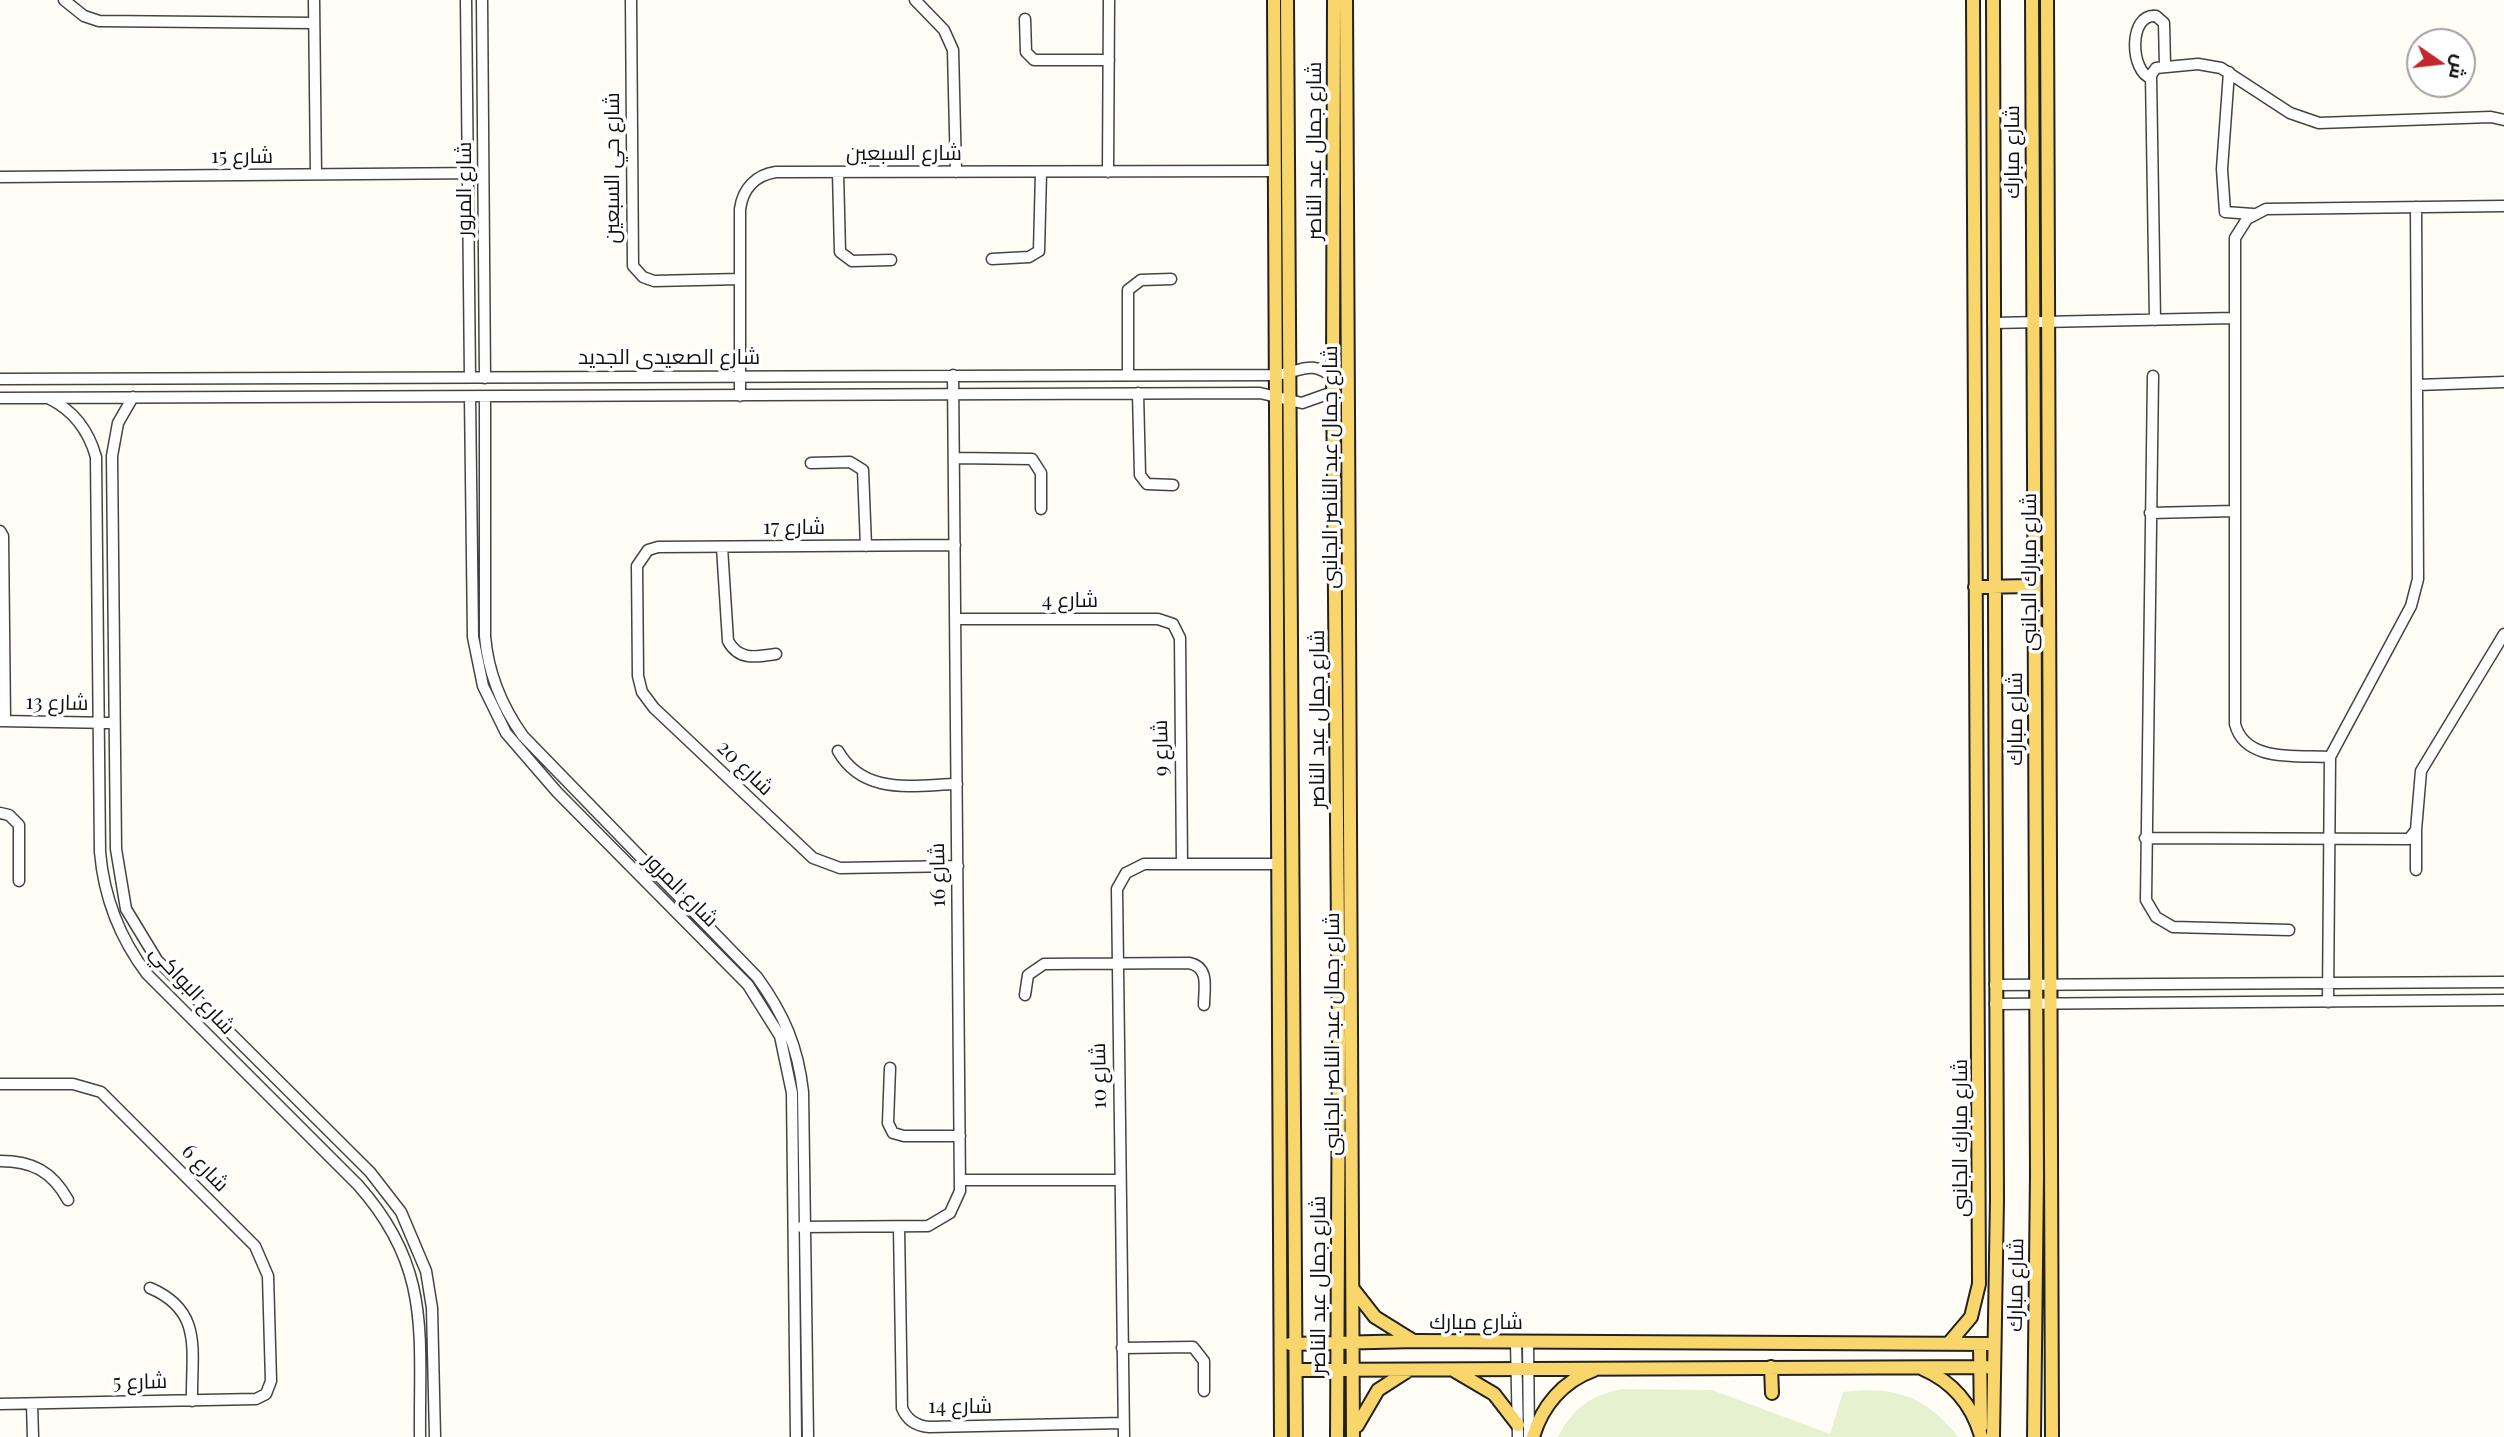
<!DOCTYPE html>
<meta charset="utf-8">
<style>
body{margin:0}
#map{position:relative;width:2504px;height:1437px;overflow:hidden;background:#fffdf5;font-family:"Playfair Display",Cairo,serif}
canvas{display:block}
.north{position:absolute;left:2406px;top:28px;width:70px;height:70px;box-sizing:border-box;background:#fff;border:2px solid #a0a0a0;border-radius:50%;rotate:104deg;font-size:19px;font-weight:700;line-height:28px;text-align:center;color:#111}
.north::after{content:'';display:block;margin:auto;width:24px;height:32px;background:#c4262e;clip-path:polygon(50% 0,100% 100%,50% 72%,0 100%)}
</style>
<div id="map">
<canvas width="2504" height="1437"></canvas>
<div class="north">ش</div>
</div>
<script>
const c = document.querySelector('canvas').getContext('2d');
c.lineJoin = 'round';
function paint(path, color) { c.fillStyle = color; c.fill(path, 'evenodd'); }
function trace(path, color, width, dash) { c.strokeStyle = color; c.lineWidth = width; c.lineCap = dash ? 'butt' : 'round'; c.setLineDash(dash || []); c.stroke(path); }
function drawText(font, color, halo, rows, align = 'center') {
  c.font = font + ' "Playfair Display",Cairo,serif'; c.lineWidth = 7; c.setLineDash([]); c.textBaseline = 'middle'; c.strokeStyle = halo; c.fillStyle = color; for (const [text, x, y, turn = 0] of rows) {
    c.save(); c.translate(x, y); c.rotate((+turn || 0) * Math.PI / 180); c.textAlign = isNaN(turn) ? turn : align; if (halo) c.strokeText(text, 0, 0); c.fillText(text, 0, 0); c.restore();
  }
}
paint(new Path2D(`
 M1623 1389 1712 1390 1830 1434 1843 1392C1893 1386 1925 1395 1958 1437H1558C1572 1409 1592 1394 1623 1389Z`), '#e6f2cf');
const minor = new Path2D(`
 M64 0 84 16 99 21 314 23
 M314 0 316 174
 M466 0 470 377
 M482 0 485 378
 M631 0 633 266 643 277 654 281 740 279
 M915 0 944 30 953 50 956 172
 M1025 19 1026 52 1034 60H1109
 M2229 72 2222 169 2225 212 2253 214
 M2151 78C2130 72 2128 13 2156 16L2164 23 2165 66
 M838 172 840 252 852 261 891 260
 M1108 172 1109 0
 M0 177 483 173
 M992 259 1029 257 1039 251 1041 172
 M2155 320 2151 75 2156 68 2198 64 2221 68 2290 113 2319 123 2491 117 2504 120
 M1993 323 2234 318
 M1128 375V290L1141 280 1171 279
 M2153 376 2146 900 2156 917 2173 927 2289 930
 M0 379 1275 375C1299 373 1311 358 1333 378
 M2417 385 2504 382
 M1138 393 1140 475 1147 484 1173 485
 M740 396V209C743 188 756 175 776 172L1275 171
 M133 397 118 423 112 456 116 849 126 909 157 960 370 1172 401 1212 426 1271 432 1308 435 1437
 M470 397 473 637 483 686 506 733 557 792 748 985 780 1036 792 1093 796 1437
 M485 397V636C488 673 501 705 523 736L757 977C784 1014 798 1047 803 1092L808 1437
 M0 398 1260 393 1302 403 1333 392
 M50 399C74 411 89 432 96 457L100 852C104 898 119 937 147 974L358 1185C432 1268 419 1334 420 1437
 M954 458 1032 459 1041 473V509
 M811 463 850 462 863 470 866 546
 M2150 513 2234 511
 M0 531 3 536 5 721
 M955 545 658 547 648 550 637 566 638 676 642 692 654 708 813 858 840 868 958 866
 M722 547 728 641C739 661 756 657 776 654
 M956 619H1158L1173 624 1180 638 1182 864
 M1 721 113 723
 M838 751C864 796 913 785 957 784
 M2330 757C2298 755 2245 763 2235 724V238L2247 219 2266 209 2504 206
 M0 813 9 815 19 825V881
 M2145 838 2409 839 2416 830 2421 771 2504 634
 M2416 870V831
 M1995 985 2504 982
 M1025 995 1028 975 1044 964 1189 963C1210 967 1204 988 1204 1005
 M2328 1002 2330 757 2411 606 2418 579 2416 207
 M1995 1004 2504 1000
 M890 1068 888 1123 893 1133 904 1136H960
 M0 1084H73L101 1092 255 1246 268 1276 271 1381 266 1394 256 1399 0 1404
 M0 1161C32 1161 52 1171 68 1200
 M960 1180H1120
 M801 1227 928 1226 950 1213 960 1191 953 375
 M899 1227 902 1408C907 1420 916 1426 929 1427L1123 1423
 M150 1288C204 1311 191 1351 192 1401
 M1516 1342 1518 1437
 M1528 1342 1529 1437
 M1122 1348 1193 1347 1204 1361V1391
 M32 1404 33 1437
 M1124 1437 1117 889 1126 873 1144 864H1279`);
const major = new Path2D(`
 M1274 0 1281 1437
 M1287 0 1296 1437
 M1334 0 1333 378 1339 1040 1337 1437
 M1346 0 1353 1437
 M2032 0 2037 1175 2034 1437
 M2047 0 2052 1437
 M1975 587 2033 586
 M1353 1289 1375 1317 1412 1340
 M1949 1343 1971 1317 1979 1284 1973 0
 M1290 1344 1416 1341 1993 1344
 M1980 1344 1981 1427
 M1771 1367 1772 1393
 M1923 1369C1953 1382 1972 1405 1981 1436
 M1296 1370 1993 1367
 M1455 1371 1494 1394 1518 1425
 M1357 1426 1378 1390 1409 1370
 M1533 1437C1542 1406 1563 1381 1594 1370
 M1993 1437 1997 1199 1993 0`);
trace(minor, '#444', 13);
trace(major, '#222', 16);
trace(minor, '#fff', 10);
trace(major, '#f9d66b', 12);
drawText('21px', '#111', '#fff', [
 ["شارع جمال عبد الناصر",1314,151,-90],
 ["شارع مبارك",2012,152,-90],
 ["شارع السبعين",904,153],
 ["شارع 15",242,156],
 ["شارع حي السبعين",612,168,-90],
 ["شارع المرور",464,189,-90],
 ["شارع الصعيدى الجديد",669,357],
 ["شارع جمال عبد الناصر الجانبى",1330,467,-90],
 ["شارع 17",794,527],
 ["شارع مبارك الجانبى",2029,572,-90],
 ["شارع 4",1070,600],
 ["شارع 13",57,703,1],
 ["شارع جمال عبد الناصر",1317,719,-90],
 ["شارع مبارك",2015,719,-90],
 ["شارع 9",1161,748,-91],
 ["شارع 20",745,768,44],
 ["شارع 16",938,875,-91],
 ["شارع المرور",681,890,45],
 ["شارع البواكي",192,990,47],
 ["شارع جمال عبد الناصر الجانبى",1332,1034,-90],
 ["شارع 10",1099,1076,-91],
 ["شارع مبارك الجانبى",1960,1138,-90],
 ["شارع 6",205,1168,46],
 ["شارع جمال عبد الناصر",1318,1285,-90],
 ["شارع مبارك",2016,1285,-89],
 ["شارع مبارك",1476,1322],
 ["شارع 5",140,1382,-1],
 ["شارع 14",960,1406]
]);
</script>
